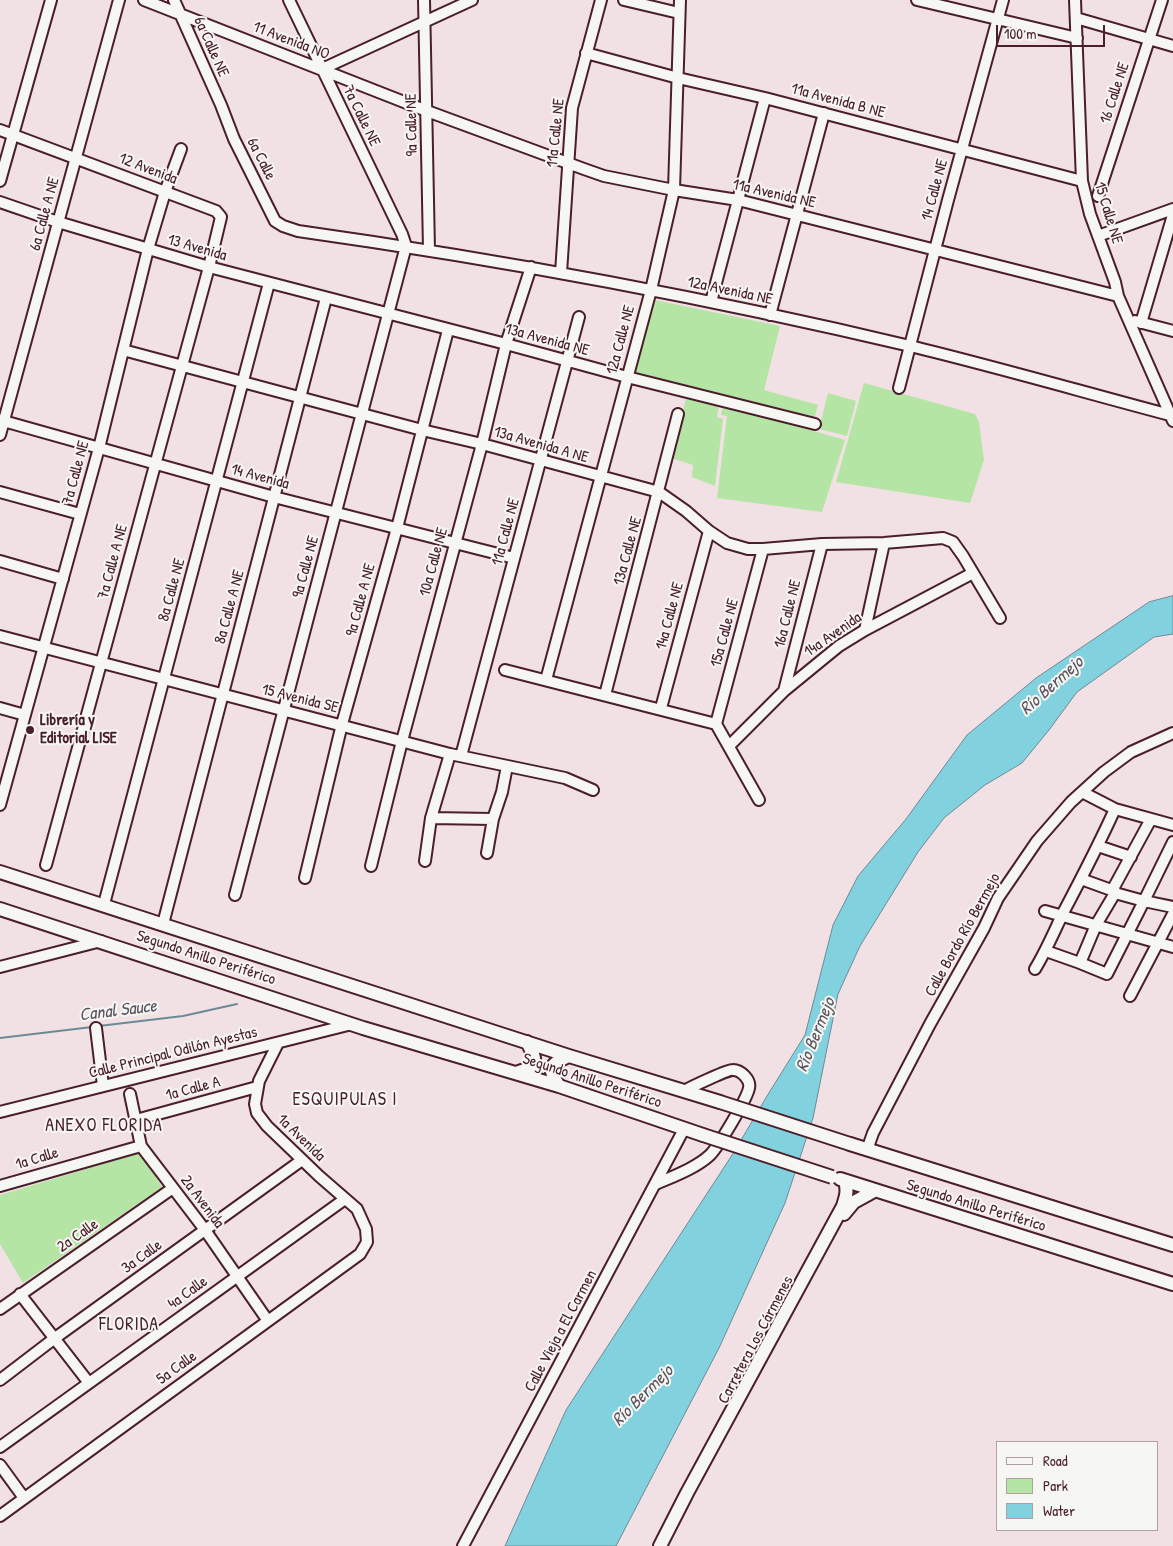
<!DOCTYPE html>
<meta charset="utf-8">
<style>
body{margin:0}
#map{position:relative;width:1173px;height:1546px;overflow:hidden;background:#f2e1e4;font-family:"Patrick Hand",sans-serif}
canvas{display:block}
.legend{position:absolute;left:996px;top:1441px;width:162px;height:90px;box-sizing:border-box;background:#f6f6f2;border:1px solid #b1a0a2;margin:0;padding:6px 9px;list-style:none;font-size:15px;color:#4a1f2b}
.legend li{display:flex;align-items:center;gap:10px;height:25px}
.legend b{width:25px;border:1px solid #b1a0a2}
.scale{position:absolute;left:996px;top:25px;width:109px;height:22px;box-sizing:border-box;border:2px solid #4a1f2b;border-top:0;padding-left:6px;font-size:15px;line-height:18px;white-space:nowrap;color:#4a1f2b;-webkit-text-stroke:4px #f6f6f2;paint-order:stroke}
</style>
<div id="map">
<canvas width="1173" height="1546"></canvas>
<ul class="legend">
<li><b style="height:6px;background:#f6f6f2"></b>Road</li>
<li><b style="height:14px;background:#b4e5a4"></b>Park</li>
<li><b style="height:14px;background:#82d1de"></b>Water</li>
</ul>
<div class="scale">100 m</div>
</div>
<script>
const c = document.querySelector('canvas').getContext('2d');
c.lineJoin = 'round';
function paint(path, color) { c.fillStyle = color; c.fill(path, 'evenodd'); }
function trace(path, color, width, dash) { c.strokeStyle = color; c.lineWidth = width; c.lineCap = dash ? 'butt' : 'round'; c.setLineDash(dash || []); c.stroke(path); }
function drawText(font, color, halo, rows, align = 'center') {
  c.font = font + ' "Patrick Hand",sans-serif'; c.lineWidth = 4; c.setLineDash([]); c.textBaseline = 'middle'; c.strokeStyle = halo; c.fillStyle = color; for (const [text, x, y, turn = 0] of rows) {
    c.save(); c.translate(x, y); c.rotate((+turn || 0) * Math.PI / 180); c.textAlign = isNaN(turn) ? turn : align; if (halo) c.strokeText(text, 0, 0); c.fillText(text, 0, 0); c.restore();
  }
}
paint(new Path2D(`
 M655 300 780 326 764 390 818 405 814 420 633 372Z
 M864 383 975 414 979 422 984 460 970 503 836 482Z
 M828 393 856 401 847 436 819 429Z
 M686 399 719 405 717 417 723 419 715 486 692 477 693 465 671 458Z
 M723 405 845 440 822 512 717 498 727 416 721 415Z
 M140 1153 162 1187 23 1283 0 1244V1195Z`), '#b4e5a4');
const water = new Path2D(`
 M1173 596V634L1154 637 1077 692 1049 730 1022 763 985 785 944 818 918 852 860 946 838 994 813 1118 785 1203 719 1348 616 1546H505L566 1410 734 1152 767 1096 805 1035 833 925 858 876 906 819 967 735 1036 678 1149 602Z`);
paint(water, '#82d1de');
trace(water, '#6c8a96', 1);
trace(new Path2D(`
 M99 1026 183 1016 237 1004
 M0 1038 92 1027`), '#6c8a96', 2);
const minor = new Path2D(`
 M144 0 427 111 584 169 604 176 674 190 738 200 1118 296
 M174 0 221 105 234 139 275 221 283 226 298 231C504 260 708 298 910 346 997 367 1083 392 1170 415
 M424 0 429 249
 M624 0 679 13
 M917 0 1077 38
 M1075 0 1082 181 1090 214 1115 282 1118 296 1173 421
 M1076 18 1173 46
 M586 53 678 78 765 98 1082 181
 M322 69 472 0
 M0 130 216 211 221 217 209 267 46 865
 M0 181 51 0
 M1098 196 1162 0
 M0 202 58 222 209 267 506 344 627 377 815 424
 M1098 236 1173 209
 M561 273 572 108 601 0
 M711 302 765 98
 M770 315 824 113
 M1135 321 1173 331
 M1141 323 1173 215
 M123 350 422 430 482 444 659 492 686 511 709 531 727 543 748 549H763L822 544 884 543 943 538 953 542 963 556 1000 618
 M899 388 948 200 1003 0
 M0 420 274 497 514 558
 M0 435 119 0
 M0 492 80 514
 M0 561 63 579
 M865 630 884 543
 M0 636 450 754 565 778 593 790
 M505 670 716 724 759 800
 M546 680 651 290 674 190 680 0
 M784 691 822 544
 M605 695 678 414
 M0 708 25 715
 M661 708 709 531
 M716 724 763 549
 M729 746 784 691 839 646 865 630 973 573
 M461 756 579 317
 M1082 792 1115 809 1173 825
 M0 805 99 448 148 249 165 192 181 149
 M431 818 493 819
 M1173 842 1144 901 1173 907
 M1098 846 1131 857
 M487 853 493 819 502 792 507 766
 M425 861 431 818 450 754
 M371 866 402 741 482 444 506 344 531 267
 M305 878 342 724 397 528 448 330
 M1081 879 1114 891
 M1115 893 1096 925 1080 963 1107 974 1144 901 1115 893 1114 887 1151 819
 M235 895 406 246 402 234 289 0
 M104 904 269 283
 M1045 911 1173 947
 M163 924 326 298
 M1046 951 1080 963
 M0 967 101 941
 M1035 969C1046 951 1054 932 1063 913 1081 879 1099 844 1115 809
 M1130 996 1173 914
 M96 1028 103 1086
 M130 1094 141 1146 205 1230 268 1321
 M0 1112 352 1024
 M136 1120 257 1087
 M867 1150 873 1133 930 1024 984 928 998 898 1037 841 1071 802 1104 772 1131 752 1173 733
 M656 1184C674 1176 696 1168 710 1155 718 1147 747 1099 749 1088 751 1080 741 1070 733 1070 729 1069 691 1087 684 1091
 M0 1186 141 1146
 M20 1294 89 1383
 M0 1309 173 1188
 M0 1380 55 1338 302 1160
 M0 1447 345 1199
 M0 1465 24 1498
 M0 1516 360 1254 367 1242 366 1229 357 1209 319 1176 267 1126 257 1113 255 1104 259 1081 278 1043
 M463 1546 684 1129`);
const major = new Path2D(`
 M0 872 569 1056 720 1102
 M0 909 363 1028 559 1086 703 1135
 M516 1073C538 1066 538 1062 527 1042
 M559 1086C547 1068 550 1064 569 1056
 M850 1144 1173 1245
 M840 1179 1173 1284
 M844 1214 854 1202 874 1191
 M660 1546 687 1493 843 1206C846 1197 848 1191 845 1181`);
trace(minor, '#4a1f2b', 14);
trace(major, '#4a1f2b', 16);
trace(minor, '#f6f6f2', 10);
trace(major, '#f6f6f2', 12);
const majorBridge = new Path2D(`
 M720 1102 850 1144
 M703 1135 832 1177`);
trace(majorBridge, '#4a1f2b', 16, []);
trace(majorBridge, '#f6f6f2', 12);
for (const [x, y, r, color] of [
 [30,730,5,"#4a1f2b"]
]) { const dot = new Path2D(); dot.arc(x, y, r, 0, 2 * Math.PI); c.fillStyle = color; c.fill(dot); trace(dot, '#f6f6f2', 2); }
drawText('16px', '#4a1f2b', '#f6f6f2', [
 ["11 Avenida NO",291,41,21],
 ["6a Calle NE",211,47,66],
 ["16 Calle NE",1115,93,-72],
 ["11a Avenida B NE",838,101,15],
 ["7a Calle NE",361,116,64],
 ["9a Calle NE",412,125,-91],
 ["11a Calle NE",556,133,-84],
 ["6a Calle",261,159,63],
 ["12 Avenida",148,169,21],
 ["14 Calle NE",935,190,-75],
 ["11a Avenida NE",774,194,13],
 ["15 Calle NE",1108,213,73],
 ["6a Calle A NE",45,214,-75],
 ["13 Avenida",197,248,16],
 ["12a Avenida NE",730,291,12],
 ["13a Avenida NE",547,340,15],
 ["12a Calle NE",621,340,-75],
 ["13a Avenida A NE",541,445,16],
 ["7a Calle NE",76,473,-75],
 ["14 Avenida",260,477,15],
 ["11a Calle NE",506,532,-75],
 ["13a Calle NE",628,551,-75],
 ["7a Calle A NE",113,562,-75],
 ["10a Calle NE",434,562,-75],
 ["9a Calle NE",306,567,-75],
 ["8a Calle NE",172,590,-75],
 ["9a Calle A NE",361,600,-75],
 ["8a Calle A NE",230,607,-75],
 ["16a Calle NE",788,614,-76],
 ["14a Calle NE",670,616,-75],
 ["15a Calle NE",725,633,-75],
 ["14a Avenida",833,635,-35],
 ["15 Avenida SE",300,699,14],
 ["Calle Bordo Río Bermejo",963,935,-61],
 ["Segundo Anillo Periférico",206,958,18],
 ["Calle Principal Odilón Ayestas",173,1053,-14],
 ["Segundo Anillo Periférico",592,1081,18],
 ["1a Calle A",193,1089,-15],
 ["1a Avenida",301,1138,44],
 ["1a Calle",37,1159,-17],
 ["2a Avenida",202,1202,53],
 ["Segundo Anillo Periférico",976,1206,17],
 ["2a Calle",78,1236,-35],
 ["3a Calle",142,1257,-36],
 ["4a Calle",188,1293,-36],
 ["Calle Vieja a El Carmen",561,1331,-62],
 ["Carretera Los Cármenes",756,1340,-62],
 ["5a Calle",177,1368,-36]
]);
drawText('bold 16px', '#4a1f2b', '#f6f6f2', [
 ["Librería y",40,721],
 ["Editorial LISE",40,739]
], 'left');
drawText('italic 18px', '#5b5461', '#f6f6f2', [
 ["Río Bermejo",1052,686,-42],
 ["Canal Sauce",118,1011,-7],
 ["Río Bermejo",816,1035,-68],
 ["Río Bermejo",643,1396,-45]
]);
c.letterSpacing = '1px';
drawText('18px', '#4a1f2b', '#f6f6f2', [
 ["ESQUIPULAS I",345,1100],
 ["ANEXO FLORIDA",104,1126],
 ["FLORIDA",129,1325]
]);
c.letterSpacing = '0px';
</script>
